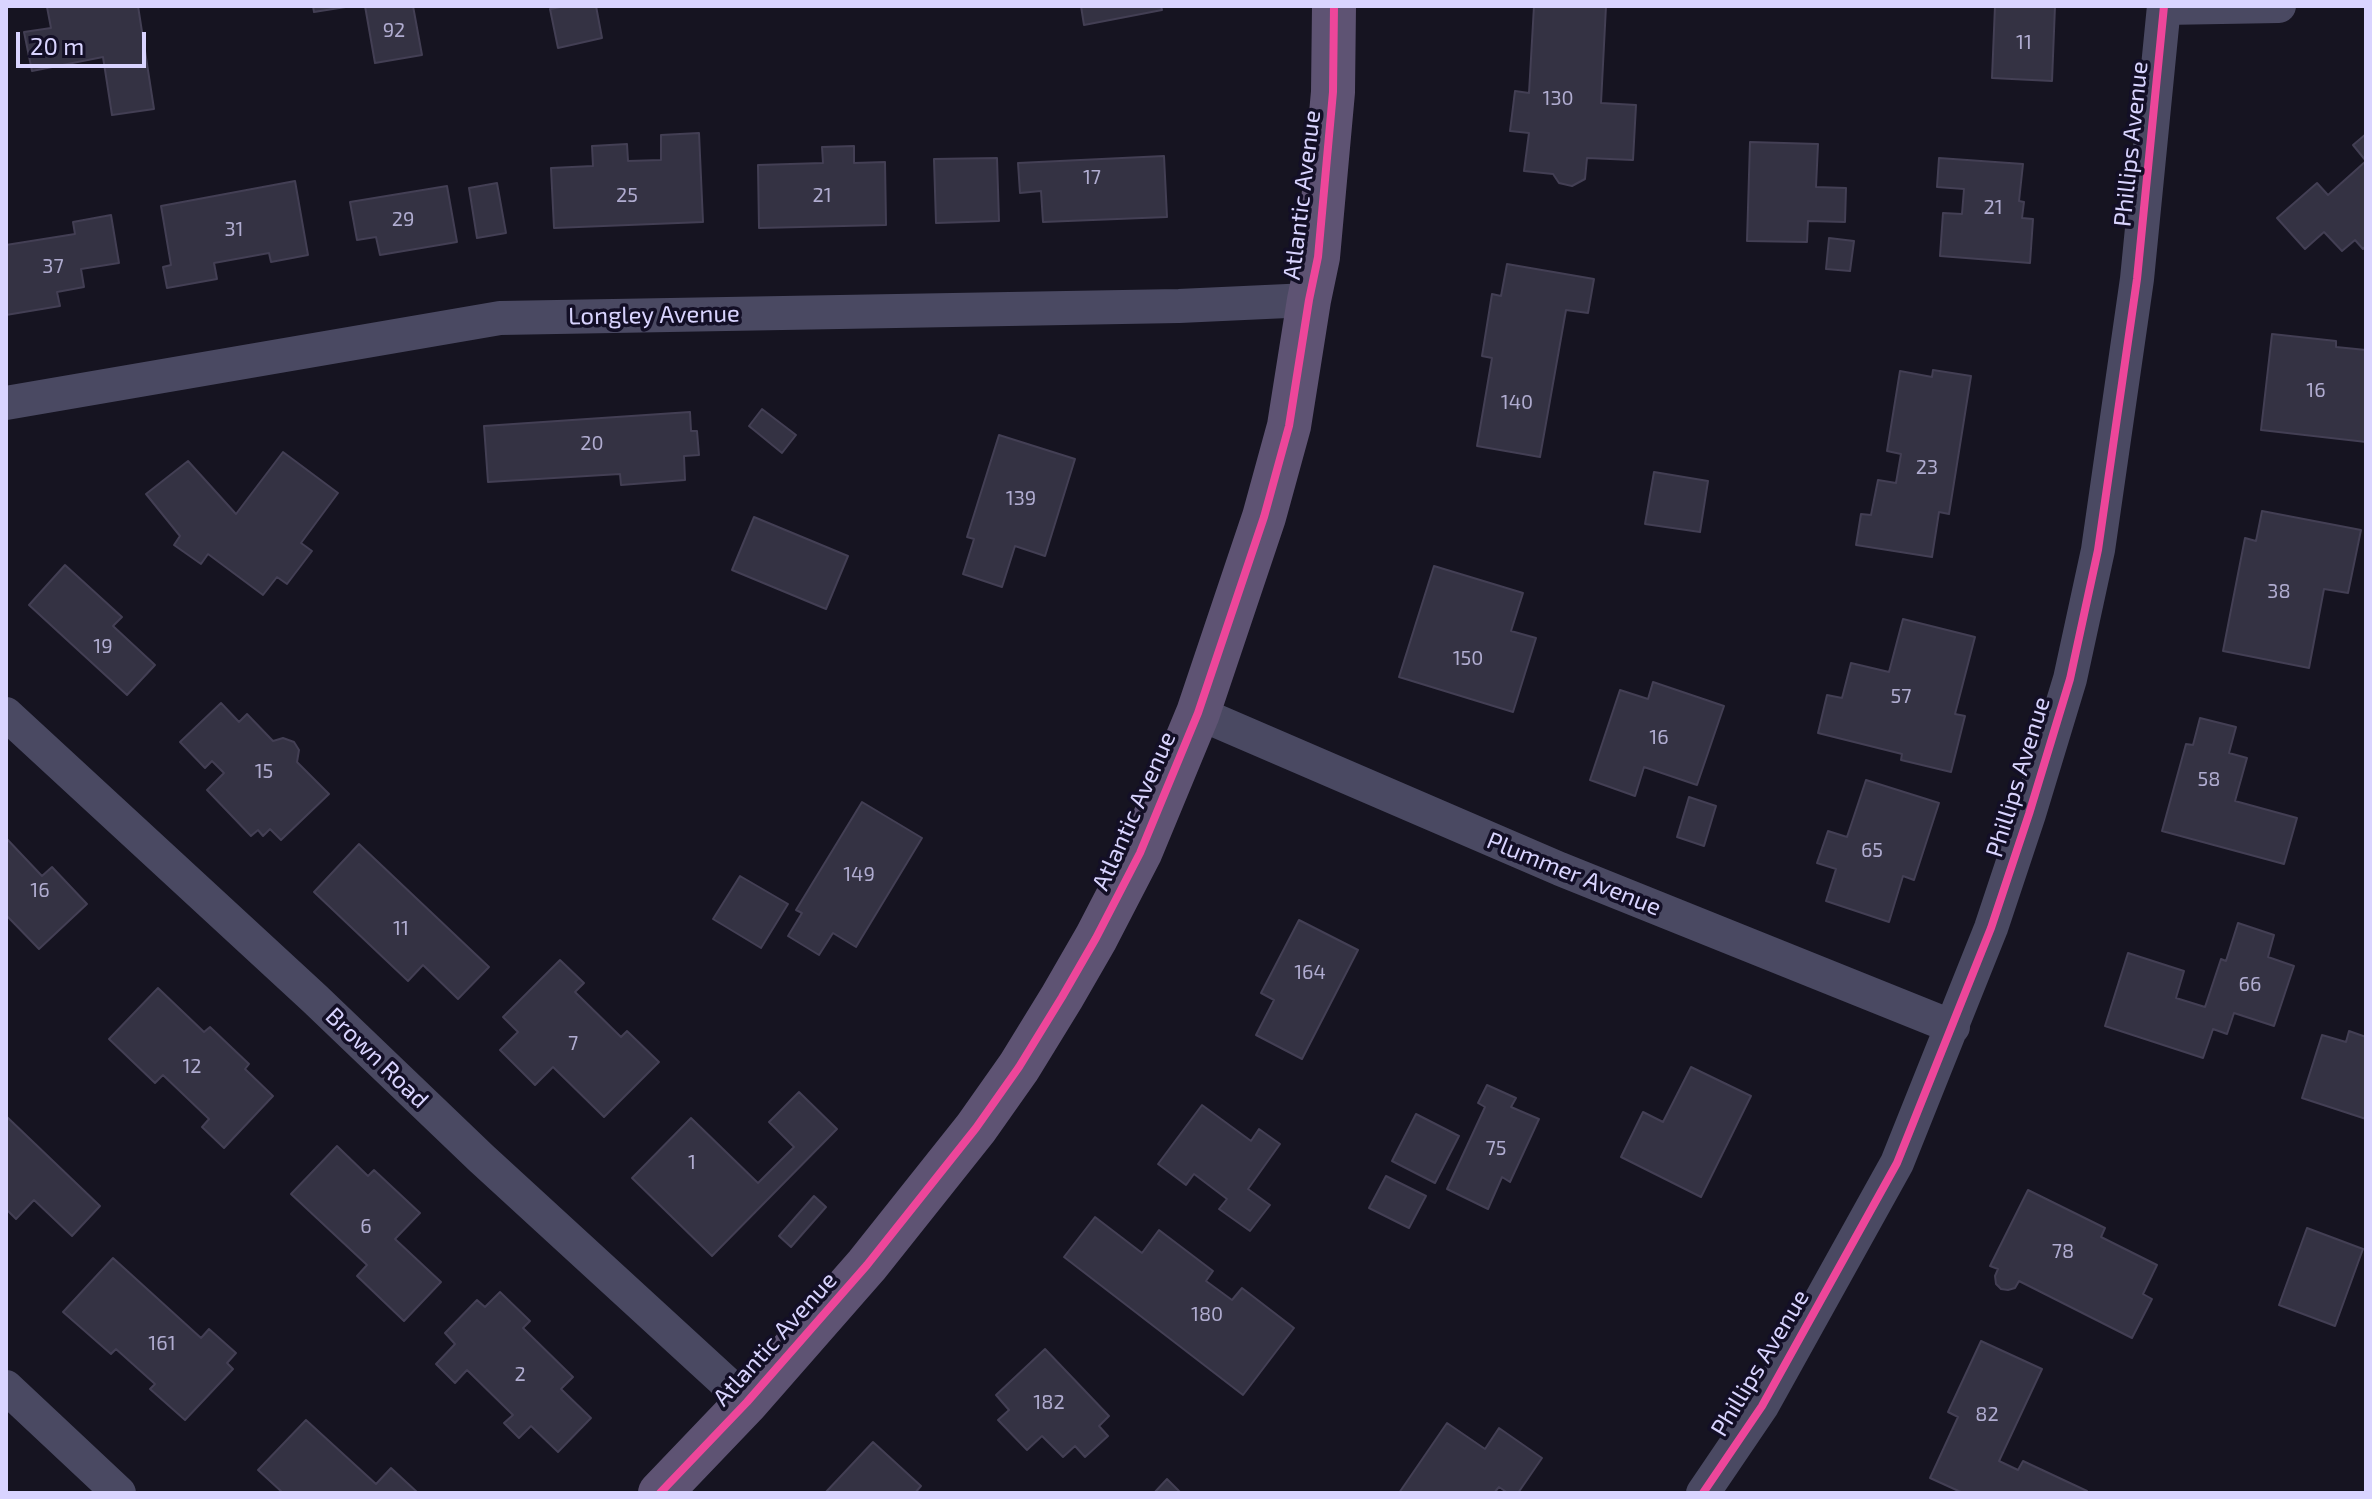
<!DOCTYPE html>
<style>
body{margin:0}
#map{position:relative;width:2372px;height:1499px;overflow:hidden;background:#161421;font-family:"Exo 2",sans-serif}
canvas{display:block}
.frame{position:absolute;inset:0;border:8px solid #d9d4ff;pointer-events:none}
.scale{position:absolute;left:16px;top:32px;width:130px;height:36px;box-sizing:border-box;border:4px solid #d9d4ff;border-top:0;padding-left:10px;font-size:24px;line-height:28px;white-space:nowrap;color:#d9d4ff;-webkit-text-stroke:6px #130f26;paint-order:stroke}
</style>
<div id="map">
<canvas width="2372" height="1499"></canvas>
<div class="frame"></div>
<div class="scale">20 m</div>
</div>
<script>
const c = document.querySelector('canvas').getContext('2d');
c.lineJoin = 'round';
function paint(path, color) { c.fillStyle = color; c.fill(path, 'evenodd'); }
function trace(path, color, width, dash) { c.strokeStyle = color; c.lineWidth = width; c.lineCap = dash ? 'butt' : 'round'; c.setLineDash(dash || []); c.stroke(path); }
function drawText(font, color, halo, rows, align = 'center') {
  c.font = font + ' "Exo 2",sans-serif'; c.lineWidth = 7; c.setLineDash([]); c.textBaseline = 'middle'; c.strokeStyle = halo; c.fillStyle = color; for (const [text, x, y, turn = 0] of rows) {
    c.save(); c.translate(x, y); c.rotate((+turn || 0) * Math.PI / 180); c.textAlign = isNaN(turn) ? turn : align; if (halo) c.strokeText(text, 0, 0); c.fillText(text, 0, 0); c.restore();
  }
}
const building = new Path2D(`
 M56 6H138L154 109 112 115 103 57 32 71 24 32 51 28 47 7Z
 M313 6H352L314 12Z
 M365 6H413L422 55 375 63Z
 M566 6H596L602 38 558 48 550 9Z
 M1081 6H1161L1162 10 1084 25Z
 M1534 6H1606L1601 103 1636 105 1633 160 1587 158 1585 179 1572 186 1559 183 1553 174 1524 171 1529 133 1510 131 1515 91 1529 93Z
 M1995 6H2055L2052 81 1992 78Z
 M699 133 703 222 554 228 551 168 593 166 592 146 627 144 628 161 661 160V135Z
 M2366 134V246L2363 249 2355 240 2342 251 2324 232 2305 249 2277 218 2317 183 2328 195 2366 161 2353 145Z
 M1750 142 1818 144 1816 187 1846 188 1845 222 1808 221 1807 242 1747 241Z
 M854 146V163L885 162 886 225 759 228 758 165 823 163 822 147Z
 M1164 156 1167 217 1043 222 1041 191 1020 193 1018 163Z
 M997 158 999 221 936 223 934 159Z
 M1939 158 2023 164 2019 201 2024 202 2022 218 2033 219 2030 263 1940 256 1943 213 1962 214 1964 189 1937 187Z
 M295 181 308 255 271 262 269 253 214 263 217 279 167 288 163 267 171 265 161 206Z
 M497 183 506 233 477 238 469 188Z
 M447 186 457 242 380 255 376 237 357 240 350 202Z
 M111 215 119 263 81 269 84 287 57 292 60 306 6 315V245L75 234 73 222Z
 M1829 238 1854 241 1850 271 1826 269Z
 M1507 264 1594 279 1588 313 1566 310 1540 457 1477 446 1492 358 1482 356 1492 294 1501 296Z
 M2272 334 2336 341V347L2366 350V442L2261 430Z
 M1933 370 1971 376 1949 514 1939 512 1932 557 1856 545 1861 514 1871 515 1878 480 1896 483 1901 454 1887 451 1900 371 1932 377Z
 M762 409 796 435 782 453 749 426Z
 M690 412 691 431H697L699 455 684 456 685 480 621 485 620 474 488 482 484 426Z
 M999 435 1075 459 1045 556 1015 546 1002 587 963 574 974 539 967 537Z
 M283 452 338 493 301 543 312 551 287 584 277 577 263 595 208 554 201 564 174 545 180 536 146 494 188 461 236 514Z
 M1654 472 1708 481 1700 532 1645 524Z
 M2262 511 2361 530 2348 593 2324 589 2309 668 2223 651 2245 538 2256 541Z
 M754 517 848 556 826 609 732 570Z
 M65 565 122 617 113 626 155 665 127 695 29 605Z
 M1434 566 1523 593 1511 631 1536 638 1513 712 1399 677Z
 M1903 619 1975 637 1955 714 1965 716 1951 772 1901 760 1902 754 1818 733 1827 695 1842 698 1851 663 1889 672Z
 M1653 682 1724 706 1697 785 1644 767 1635 796 1590 780 1620 690 1648 699Z
 M221 703 239 722 247 714 273 741 283 738 294 742 299 750 297 762 329 794 281 840 270 829 263 836 258 830 251 836 207 790 224 773 212 761 205 768 180 742Z
 M2200 718 2236 727 2229 753 2247 758 2235 801 2297 818 2284 864 2162 831 2186 744 2193 745Z
 M1866 780 1939 803 1914 880 1903 876 1889 922 1826 901 1836 869 1817 863 1828 831 1847 837Z
 M1689 797 1716 806 1704 846 1677 837Z
 M862 802 922 838 856 947 833 933 819 955 788 936 802 913 796 910Z
 M6 838 42 876 52 867 87 904 39 949 6 915Z
 M359 844 489 967 458 999 423 965 408 981 314 892Z
 M740 876 788 904 761 948 713 919Z
 M1299 920 1358 950 1302 1059 1256 1035 1274 1000 1261 993Z
 M2238 923 2274 935 2268 957 2294 966 2274 1026 2234 1013 2227 1034 2213 1029 2203 1058 2105 1026 2128 953 2184 971 2176 998 2205 1007 2221 959 2226 961Z
 M560 960 584 983 575 992 621 1037 627 1031 659 1062 604 1117 553 1067 535 1085 500 1050 518 1032 503 1017Z
 M158 988 204 1032 210 1027 249 1064 245 1069 273 1096 224 1148 202 1127 209 1119 163 1075 155 1083 109 1039Z
 M2349 1031 2366 1037V1119L2302 1098 2322 1035 2346 1042Z
 M1691 1067 1751 1096 1701 1197 1621 1157 1643 1112 1663 1122Z
 M1487 1085 1516 1098 1511 1107 1539 1119 1510 1182 1502 1177 1488 1209 1447 1189 1485 1107 1478 1103Z
 M799 1092 837 1129 712 1256 632 1178 691 1118 758 1183 794 1147 769 1122Z
 M1202 1105 1251 1141 1259 1129 1280 1144 1248 1189 1270 1205 1250 1231 1219 1209 1227 1199 1194 1174 1186 1185 1158 1164Z
 M1416 1114 1459 1136 1435 1183 1392 1161Z
 M6 1116 100 1206 72 1236 34 1200 16 1219 6 1209Z
 M337 1146 368 1176 374 1170 420 1213 395 1239 441 1282 404 1321 357 1276 367 1265 291 1194Z
 M1386 1176 1426 1196 1409 1228 1369 1208Z
 M2028 1190 2105 1228 2101 1237 2157 1265 2143 1294 2152 1299 2132 1338 2019 1281 2015 1288 2008 1290 2001 1289 1996 1284 1995 1276 1998 1269 1990 1266Z
 M814 1196 826 1207 791 1247 779 1236Z
 M1095 1217 1142 1253 1159 1230 1213 1271 1206 1281 1232 1300 1242 1288 1294 1328 1243 1395 1064 1257Z
 M2307 1228 2363 1249 2335 1326 2279 1305Z
 M113 1258 201 1338 209 1329 236 1353 227 1363 233 1369 185 1420 150 1389 155 1384 116 1349 111 1354 63 1312Z
 M500 1292 530 1321 523 1328 573 1377 561 1389 591 1418 558 1452 531 1426 519 1438 504 1423 513 1415 467 1370 455 1383 436 1364 455 1344 445 1333 477 1300 485 1307Z
 M1981 1341 2042 1369 1999 1461 2018 1470 2023 1461 2087 1491 2086 1493H1963L1930 1478 1958 1417 1948 1412Z
 M1045 1349 1109 1416 1099 1426 1108 1436 1085 1457 1075 1446 1063 1457 1042 1436 1027 1450 998 1420 1009 1410 996 1395Z
 M306 1420 376 1484 391 1468 417 1492 283 1493 258 1470Z
 M1447 1423 1485 1449 1499 1428 1542 1458 1518 1493H1508L1499 1487 1494 1493H1399Z
 M873 1442 921 1486 915 1493H825Z
 M1167 1479 1181 1493H1154Z`);
paint(building, '#343243');
trace(building, '#433f54', 2);
trace(new Path2D(`
 M2164 8 2279 6
 M6 403 500 318 1179 306 1309 300
 M1198 713 1560 869 1953 1027
 M6 714 315 999 481 1158 747 1402
 M6 1387 119 1493
 M1703 1493 1762 1406 1897 1163 1991 928 2029 814 2070 679 2098 550 2137 279 2164 6`), '#4a4962', 34);
trace(new Path2D(`
 M660 1493 747 1402 867 1265 976 1128 1019 1067 1062 997 1096 938 1140 853 1198 713 1264 517 1289 426 1309 300 1318 257 1333 92 1334 6`), '#5e5373', 44);
trace(new Path2D(`
 M660 1493 747 1402 867 1265 976 1128 1019 1067 1062 997 1096 938 1140 853 1198 713 1264 517 1289 426 1309 300 1318 257 1333 92 1334 6
 M1703 1493 1762 1406 1897 1163 1991 928 2029 814 2070 679 2098 550 2137 279 2164 6`), '#ed469a', 8);
drawText('20px', '#b0acd0', null, [
 ["92",394,30],
 ["11",2024,42],
 ["130",1558,98],
 ["17",1092,177],
 ["25",627,195],
 ["21",822,195],
 ["21",1993,207],
 ["29",403,219],
 ["31",234,229],
 ["37",53,266],
 ["16",2316,390],
 ["140",1517,402],
 ["20",592,443],
 ["23",1927,467],
 ["139",1021,498],
 ["38",2279,591],
 ["19",103,646],
 ["150",1468,658],
 ["57",1901,696],
 ["16",1659,737],
 ["15",264,771],
 ["58",2209,779],
 ["65",1872,850],
 ["149",859,874],
 ["16",40,890],
 ["11",401,928],
 ["164",1310,972],
 ["66",2250,984],
 ["7",573,1043],
 ["12",192,1066],
 ["75",1496,1148],
 ["1",692,1162],
 ["6",366,1226],
 ["78",2063,1251],
 ["180",1207,1314],
 ["161",162,1343],
 ["2",520,1374],
 ["182",1049,1402],
 ["82",1987,1414]
]);
drawText('24px', '#d9d4ff', '#130f26', [
 ["Phillips Avenue",2131,144,-84],
 ["Atlantic Avenue",1302,195,-83],
 ["Longley Avenue",654,315,-1],
 ["Phillips Avenue",2018,777,-73],
 ["Atlantic Avenue",1134,811,-66],
 ["Plummer Avenue",1574,874,22],
 ["Brown Road",377,1058,44],
 ["Atlantic Avenue",775,1339,-48],
 ["Phillips Avenue",1760,1363,-59]
]);
</script>
